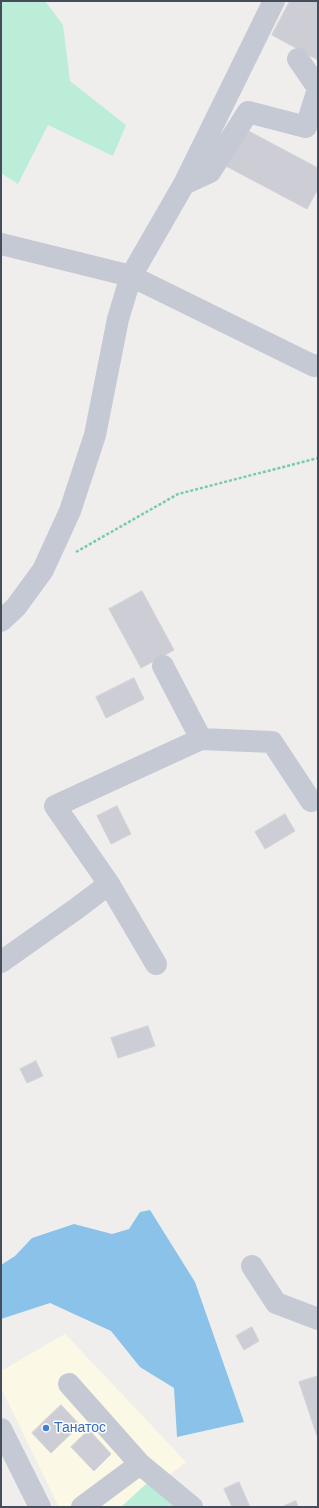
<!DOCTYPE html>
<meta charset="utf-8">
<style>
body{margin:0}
#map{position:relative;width:319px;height:1508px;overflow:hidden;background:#f0eeed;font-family:"Work Sans",sans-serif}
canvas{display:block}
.frame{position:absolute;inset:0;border:2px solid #464d5a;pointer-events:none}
</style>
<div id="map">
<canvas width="319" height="1508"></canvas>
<div class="frame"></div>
</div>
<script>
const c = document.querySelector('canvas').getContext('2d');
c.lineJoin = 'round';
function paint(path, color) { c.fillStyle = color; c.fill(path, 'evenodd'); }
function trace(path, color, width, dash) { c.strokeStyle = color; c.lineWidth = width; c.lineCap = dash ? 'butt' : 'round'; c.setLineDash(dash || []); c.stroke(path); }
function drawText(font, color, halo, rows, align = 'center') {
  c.font = font + ' "Work Sans",sans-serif'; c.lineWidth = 3; c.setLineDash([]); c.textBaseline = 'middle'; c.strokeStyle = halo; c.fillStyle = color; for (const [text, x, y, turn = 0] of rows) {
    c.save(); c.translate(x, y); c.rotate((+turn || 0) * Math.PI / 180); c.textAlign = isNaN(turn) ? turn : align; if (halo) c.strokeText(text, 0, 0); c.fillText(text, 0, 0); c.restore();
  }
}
paint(new Path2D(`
 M65 1334 186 1462 128 1507H59L1 1388V1371Z`), '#fbf9e6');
paint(new Path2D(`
 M1 1H45L63 25 70 81 126 125 113 156 48 125 18 184 1 173Z
 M147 1483 178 1507H121Z`), '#bcedd9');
paint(new Path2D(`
 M150 1210 195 1282 244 1422 177 1437 174 1388 140 1367 111 1331 50 1303 1 1319V1265L15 1256 32 1238 74 1224 112 1234 129 1229 140 1212Z`), '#8ac2e9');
const building = new Path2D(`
 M290 1H318V60L272 35Z
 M241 127 318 168V189L307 209 222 164Z
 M142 591 174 650 141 668 109 609Z
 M134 678 144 699 106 718 96 697Z
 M117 806 131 834 111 844 97 816Z
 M285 814 295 831 265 849 255 832Z
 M148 1026 155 1046 118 1058 111 1038Z
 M36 1061 43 1076 27 1083 20 1069Z
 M252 1327 259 1341 244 1350 236 1336Z
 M318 1376V1439L299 1382Z
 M61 1405 80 1425 51 1453 32 1433Z
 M89 1430 111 1454 94 1471 71 1447Z
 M239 1482 250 1507H232L224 1489Z
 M296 1501 298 1507H285L284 1506Z`);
paint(building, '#cdced5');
trace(building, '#d1d2d9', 1);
trace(new Path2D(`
 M76 552 178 494 318 458`), '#75cab2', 2.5, [3, 2]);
trace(new Path2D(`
 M298 59 318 88
 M184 184 210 172 248 112 306 127 318 89
 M1 244 131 276 184 184 274 1
 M1 621 16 607 43 570 70 511 95 435 118 319 131 276 314 366 318 365
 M163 666 201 739
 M109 884 156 964
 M1 962 76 909 109 884 55 806 201 739 272 742 311 801
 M252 1266 276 1303 318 1319
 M69 1384 140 1464
 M1 1429 40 1507
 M82 1507 140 1464 192 1507`), '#c4c9d4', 22);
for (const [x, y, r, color] of [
 [46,1428,4,"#3f7fe0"]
]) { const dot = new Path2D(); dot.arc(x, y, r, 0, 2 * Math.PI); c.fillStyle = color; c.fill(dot); trace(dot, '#fff', 1.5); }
drawText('14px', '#366cbe', '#fff', [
 ["Танатос",54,1428]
], 'left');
</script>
